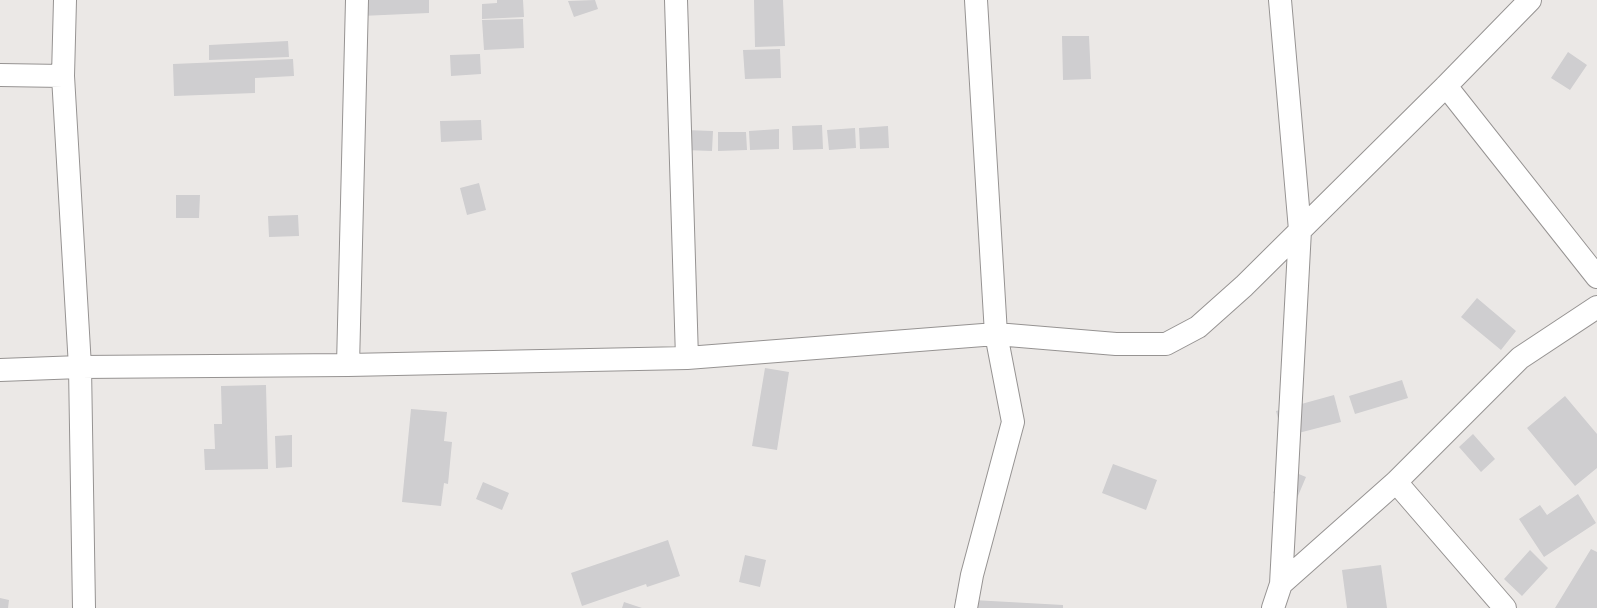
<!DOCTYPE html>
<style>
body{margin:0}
canvas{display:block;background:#ebe8e6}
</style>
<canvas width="1597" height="608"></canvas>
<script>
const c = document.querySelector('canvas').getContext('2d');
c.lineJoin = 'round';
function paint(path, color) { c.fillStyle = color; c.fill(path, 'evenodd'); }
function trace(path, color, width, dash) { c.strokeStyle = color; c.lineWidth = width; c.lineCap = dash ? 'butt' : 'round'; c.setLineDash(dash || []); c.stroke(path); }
paint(new Path2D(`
 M360 0H429V13L361 16Z
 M497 0H523L524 17 482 19V4L497 3Z
 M595 0 598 9 574 17 568 1Z
 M754 0H783L785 46 755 47Z
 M523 19 524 48 484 50 482 20Z
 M1062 36H1089L1091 79 1063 80Z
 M288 41 289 57 209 60V45Z
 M780 49 781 78 745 79 743 50Z
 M1568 52 1587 65 1570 90 1551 78Z
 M480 54 481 74 451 76 450 55Z
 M293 59 294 76 255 78V93L174 96 173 64Z
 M481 120 482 140 441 142 440 121Z
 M822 125 823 149 793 150 792 126Z
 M888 126 889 148 860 149 859 128Z
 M855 128 856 148 829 150 827 130Z
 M779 129V149L750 150 749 131Z
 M685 130 713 131 712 151 684 150Z
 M718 132H746L747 150 718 151Z
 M479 183 486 210 467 215 460 188Z
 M176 195H200L199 218H176Z
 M298 215 299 236 269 237 268 216Z
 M1477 298 1516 331 1501 350 1461 317Z
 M765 368 789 372 777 450 752 446Z
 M1402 380 1408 398 1355 414 1349 396Z
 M266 385 268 469 205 470 204 449H215L214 424H222L221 386Z
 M1334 395 1341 422 1283 437 1276 411Z
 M1565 396 1597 434V468L1575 486 1527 428Z
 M411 409 447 412 444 441 452 442 448 484 444 483 441 506 402 502Z
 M1473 434 1495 459 1481 472 1459 447Z
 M292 435V467L276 468 275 436Z
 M1113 464 1157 480 1146 510 1102 493Z
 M1284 468 1306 477 1295 503 1273 493Z
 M483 482 509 493 502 510 476 499Z
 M1578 494 1596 523 1544 557 1519 519 1540 505 1547 515Z
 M668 540 680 576 647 587 646 584 582 606 571 573Z
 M1591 549 1597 552V608H1555Z
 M1530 550 1548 568 1522 596 1504 579Z
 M745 555 766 560 760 587 739 582Z
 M1381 565 1387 608H1347L1342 570Z
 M0 598 9 600 8 608H0Z
 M955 599 1063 605V608H955Z
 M624 602 642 608H622Z`), '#cfced0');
const minor = new Path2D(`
 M65 0 63 76 80 367 84 608
 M676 0 687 358
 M0 75 63 76
 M1446 86 1597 277
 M348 365 687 358 996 334 1116 344H1166L1198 327 1244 286 1446 86 1530 0
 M0 370 80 367 348 365 357 0
 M1396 482 1505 608
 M1281 584 1396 482 1520 358 1597 307
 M966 608 972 575 1013 422 996 334 976 0
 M1273 608 1281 584 1300 230 1280 0`);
trace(minor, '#969392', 24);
trace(minor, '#fff', 22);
</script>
